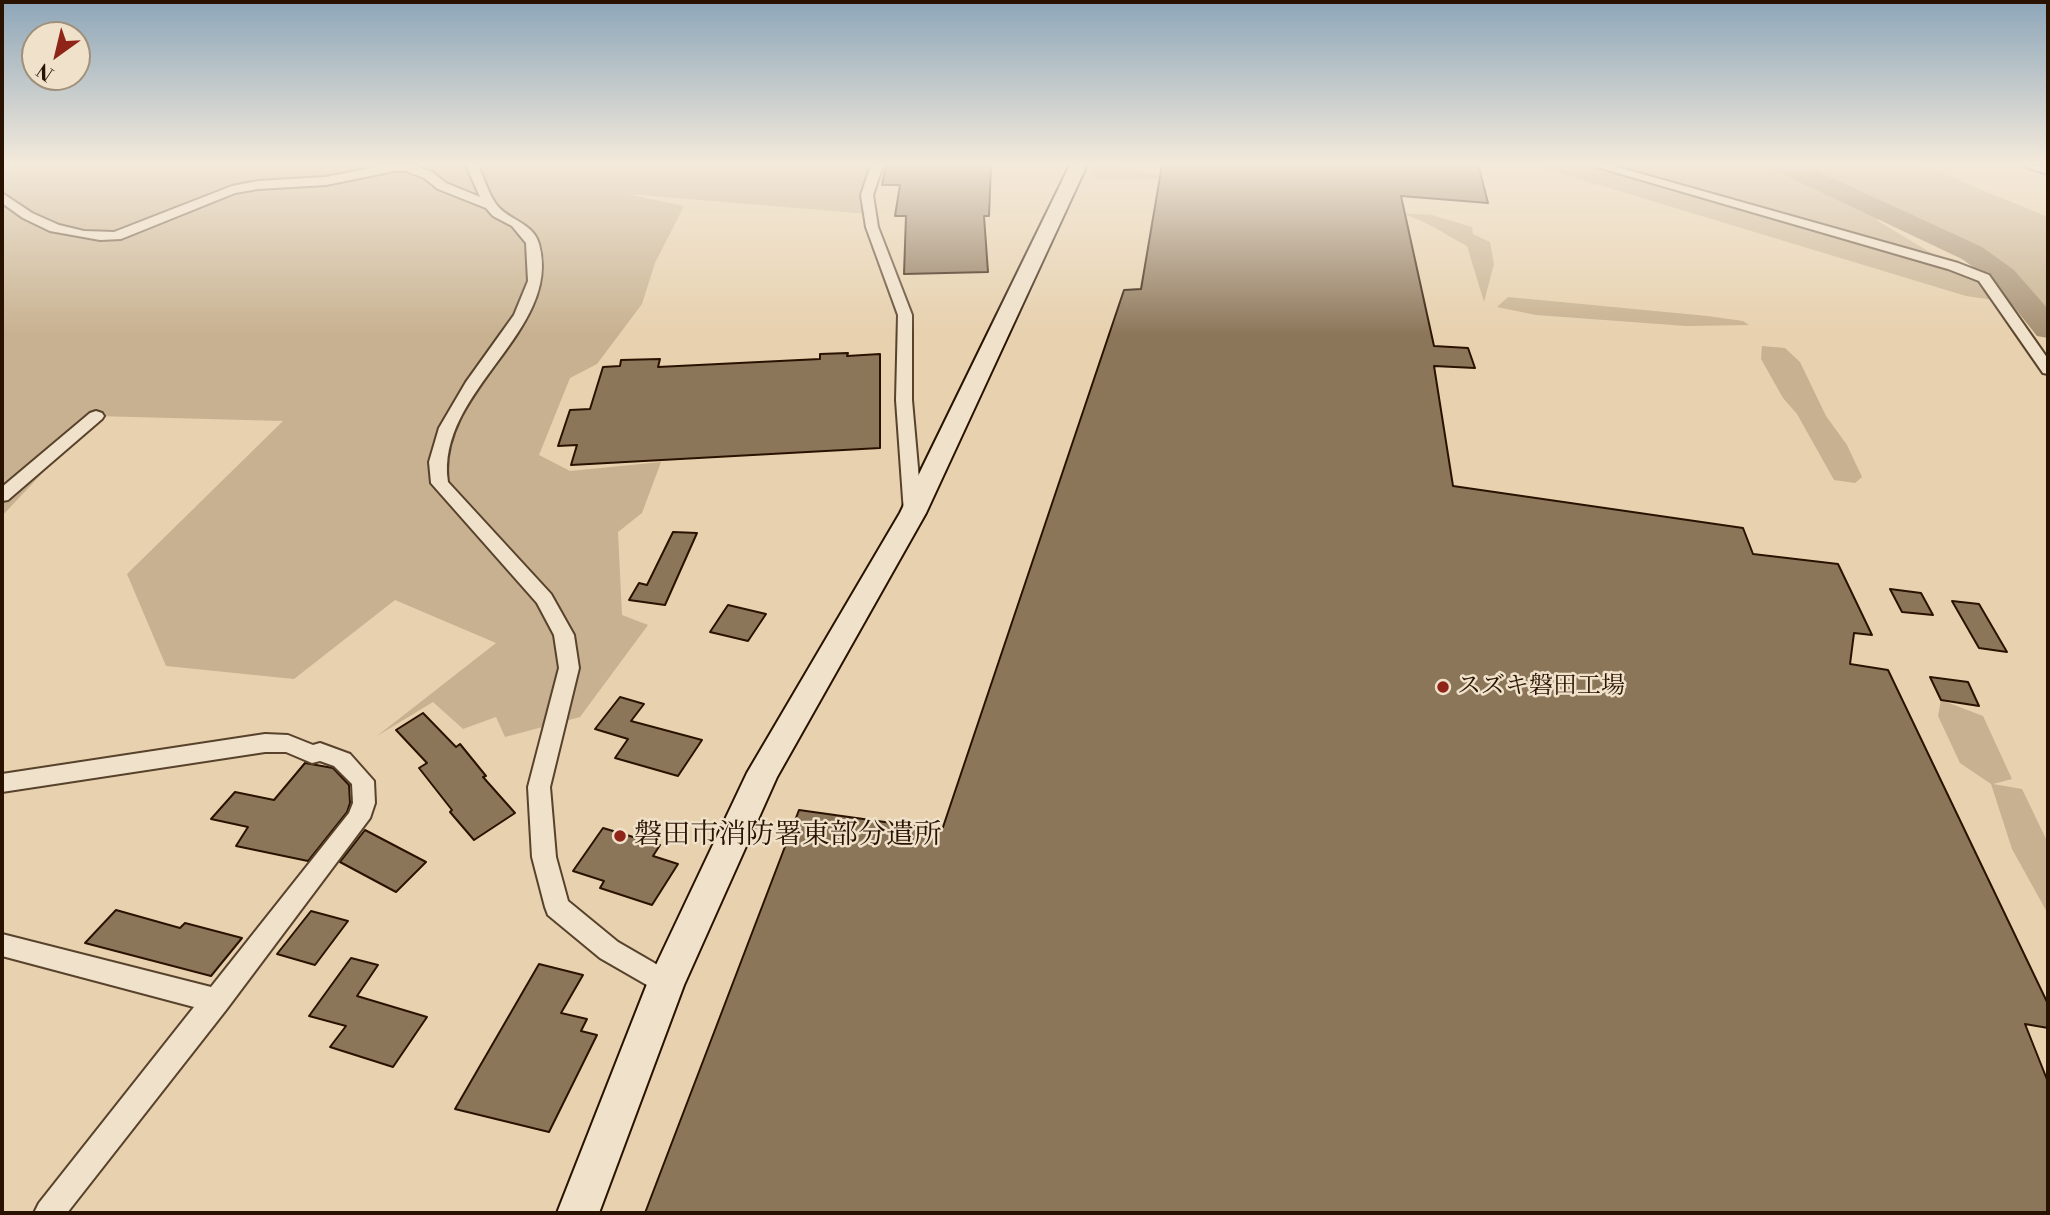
<!DOCTYPE html>
<meta charset="utf-8">
<style>
body{margin:0}
#map{position:relative;width:2050px;height:1215px;overflow:hidden;background:#e7d1ae;font-family:"Libre Bodoni",serif}
canvas{display:block}
.frame{position:absolute;inset:0;border:4px solid #291300;pointer-events:none}
.north{position:absolute;left:21px;top:21px;width:70px;height:70px;box-sizing:border-box;background:#efe1ca;border:2px solid #a08f79;border-radius:50%;rotate:214deg;font-size:19px;font-weight:700;line-height:28px;text-align:center;color:#291300}
.north::after{content:'';display:block;margin:auto;width:24px;height:32px;background:#8f2418;clip-path:polygon(50% 0,100% 100%,50% 72%,0 100%)}
</style>
<div id="map">
<canvas width="2050" height="1215"></canvas>
<div class="frame"></div>
<div class="north">N</div>
</div>
<script>
const c = document.querySelector('canvas').getContext('2d');
c.lineJoin = 'round';
function paint(path, color) { c.fillStyle = color; c.fill(path, 'evenodd'); }
function trace(path, color, width, dash) { c.strokeStyle = color; c.lineWidth = width; c.lineCap = dash ? 'butt' : 'round'; c.setLineDash(dash || []); c.stroke(path); }
function drawText(font, color, halo, rows, align = 'center') {
  c.font = font + ' "Libre Bodoni","Noto Serif JP",serif'; c.lineWidth = 5; c.setLineDash([]); c.textBaseline = 'middle'; c.strokeStyle = halo; c.fillStyle = color; for (const [text, x, y, turn = 0] of rows) {
    c.save(); c.translate(x, y); c.rotate((+turn || 0) * Math.PI / 180); c.textAlign = isNaN(turn) ? turn : align; if (halo) c.strokeText(text, 0, 0); c.fillText(text, 0, 0); c.restore();
  }
}
paint(new Path2D(`
 M2 165H879L870 214 627 194 684 206 655 263 642 304 597 364 570 378 539 455 570 471 661 462 642 513 618 532 622 615 648 625 580 717 505 737 496 717 463 729 433 702 377 736 496 643 395 600 294 679 166 666 127 574 283 421 96 416 2 516Z
 M1093 165H1123V168L1179 179H1100L1091 174Z
 M1533 165H1589L1969 276 2002 296 1993 300 1966 296Z
 M1593 165H1774L1871 209 1878 221 1953 266Z
 M1785 165H1922L2048 217V316L2039 301 1959 247Z
 M1399 213 1432 215 1472 227 1473 234 1490 242 1494 264 1484 302 1467 246C1444 234 1424 219 1399 213Z
 M1508 297 1708 316 1743 321 1749 325 1686 326 1536 315 1497 307Z
 M1762 346 1785 348 1800 362 1826 416 1847 445 1862 477 1855 483 1834 480 1797 414 1783 398 1761 359Z
 M1941 700 1983 716 2012 779 1993 784 2022 789 2048 843V914L2012 849 1991 784 1960 763 1938 716Z`), '#c7b190');
paint(new Path2D(`
 M1770 165H1804L1982 247 2014 270 2048 309V338L2037 336 1994 282 1962 259 1774 170Z`), '#a69073');
const building = new Path2D(`
 M886 165H991L989 216H984L988 272 904 274 906 216H895L900 185H882Z
 M1162 165H1472L1479 168 1488 203 1401 196 1434 346 1468 348 1475 368 1434 366 1453 486 1743 528 1753 554 1838 564 1872 635 1854 633 1850 664 1888 670 2048 1004V1028L2025 1024 2048 1082V1213H645L799 810 942 830 1124 290 1141 289Z
 M848 353 847 356 880 354V448L571 465 577 445 558 446 570 410 590 409 603 367 620 366 621 360 660 359 658 367 820 359V354Z
 M673 532 697 533 665 605 629 600 639 583 647 585Z
 M1890 589 1921 593 1933 615 1902 612Z
 M1952 601 1979 604 2007 652 1979 648Z
 M728 605 766 614 748 641 710 632Z
 M1930 677 1968 682 1979 706 1941 700Z
 M620 697 644 704 631 721 702 740 678 776 615 758 628 739 595 729Z
 M423 713 456 747 460 744 486 776 483 777 515 813 474 840 450 812 452 810 419 768 427 763 396 730Z
 M305 763 333 768 349 785 350 803 347 812 308 861 236 846 248 827 211 819 235 792 274 800Z
 M603 828 660 845 653 856 678 864 652 905 600 888 604 881 573 871Z
 M365 830 426 862 396 892 340 862Z
 M116 910 180 928 185 923 242 938 211 976 85 943Z
 M311 911 348 921 315 965 277 954Z
 M351 958 378 965 357 996 427 1017 393 1067 330 1047 346 1026 309 1016Z
 M539 964 583 975 561 1013 587 1019 581 1031 597 1035 549 1132 455 1109Z`);
paint(building, '#8c765a');
trace(building, '#291300', 2);
const street = new Path2D(`
 M385 165H413L432 172 446 183 480 197 466 165H478C484 178 488 193 496 204 507 220 533 222 539 244 563 331 435 391 448 482L551 594 574 635 579 668 550 787 556 857 568 901 618 942 675 975 679 984 675 993 666 996 600 958 548 915 545 907 532 857 528 787 559 668 554 635 537 603 431 483 429 462 439 428 466 382 514 315 528 281 526 243 512 226 493 216 486 208 438 189 424 178 406 171H394L326 185 258 189 235 193 121 239 100 240 50 231 23 218 2 203V193L32 213 59 225 84 231 114 232 232 186 258 181 326 177Z
 M871 165H883L873 195 878 227 912 315V400L922 513 913 519 904 513 896 400 898 315 866 227 861 195Z
 M1590 165H1610L1958 263 1989 275 2048 359V374L2043 373 1979 281 1948 269Z
 M2024 165 2048 167V174L2026 167Z
 M96 411 102 413 104 416 102 419 8 500 2 501V487L90 413Z
 M265 734 288 735 313 745 320 743 350 754 374 781 375 803 370 818 226 1010 67 1213H34L39 1203 194 1007 2 956V934L211 987 349 813 353 803 352 784 334 766 320 761 312 763 286 752H265L2 792V774Z`);
const secondary = new Path2D(`
 M1070 165H1087L926 513 777 777 684 985 599 1213H557L647 984 747 773 900 513Z`);
trace(street, '#58422c', 4);
trace(secondary, '#291300', 4);
paint(street, '#efe1ca');
paint(secondary, '#efe1ca');
const sky = c.createLinearGradient(0, 0, 0, 335);
sky.addColorStop(0, '#8da6b9');
sky.addColorStop(0.49, '#f4eadb');
sky.addColorStop(1, '#f4eadb00');
c.fillStyle = sky;
c.fillRect(0, 0, 2050, 335);
for (const [x, y, r, color] of [
 [1443,687,7,"#8f2418"],
 [620,836,7,"#8f2418"]
]) { const dot = new Path2D(); dot.arc(x, y, r, 0, 2 * Math.PI); c.fillStyle = color; c.fill(dot); trace(dot, '#efe1ca', 2.5); }
drawText('24px', '#291300', '#efe1ca', [
 ["スズキ磐田工場",1457,687]
], 'left');
drawText('28px', '#291300', '#efe1ca', [
 ["磐田市消防署東部分遣所",634,836]
], 'left');
</script>
